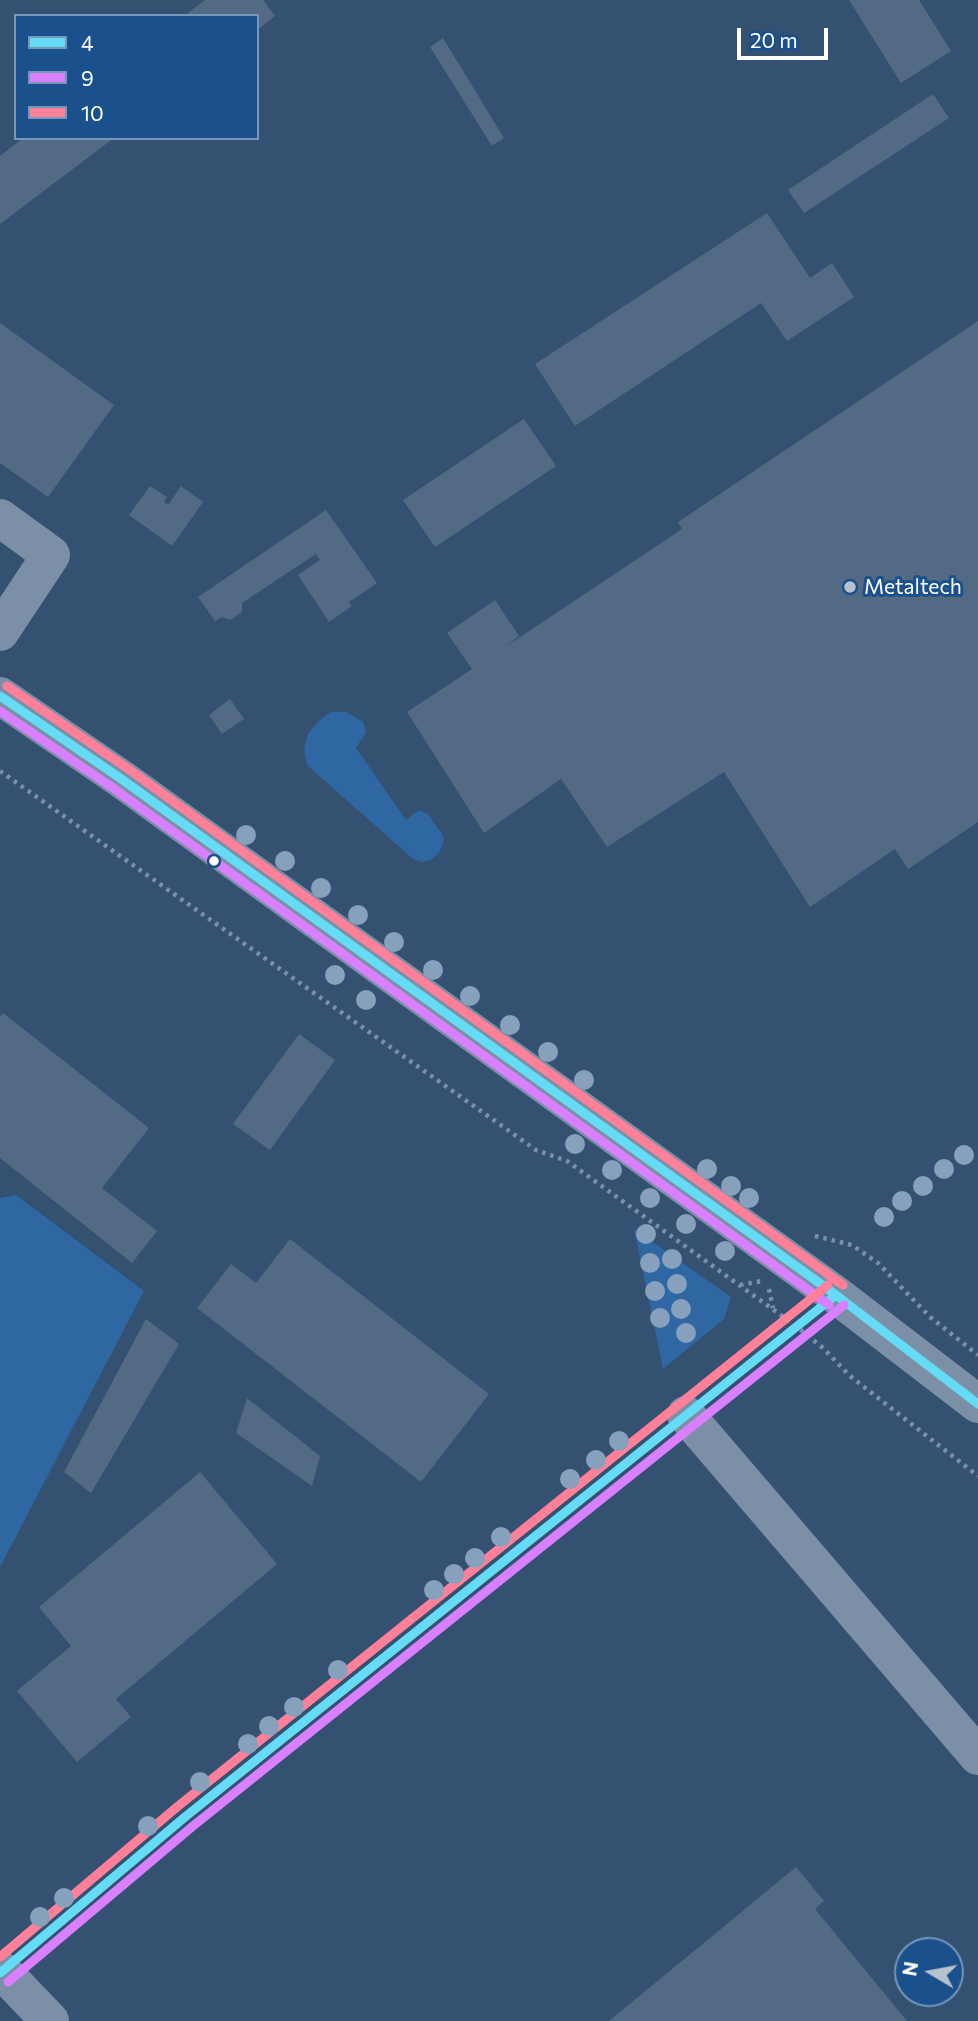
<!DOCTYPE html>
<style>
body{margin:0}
#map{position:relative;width:978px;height:2021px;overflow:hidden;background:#345172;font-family:Commissioner,sans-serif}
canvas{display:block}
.legend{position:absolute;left:14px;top:14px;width:245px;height:126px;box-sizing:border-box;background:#1a508c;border:2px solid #7696ba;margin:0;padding:9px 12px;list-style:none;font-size:21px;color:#fff}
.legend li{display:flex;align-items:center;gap:14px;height:35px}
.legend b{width:35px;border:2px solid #7696ba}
.north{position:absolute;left:894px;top:1937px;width:70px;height:70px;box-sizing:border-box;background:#1a508c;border:2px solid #7696ba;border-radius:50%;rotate:280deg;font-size:19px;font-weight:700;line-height:28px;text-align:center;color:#fff}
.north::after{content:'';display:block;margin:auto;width:24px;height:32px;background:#b8c2ce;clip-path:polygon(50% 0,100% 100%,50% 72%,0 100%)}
.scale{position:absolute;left:737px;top:28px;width:91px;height:32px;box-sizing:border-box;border:4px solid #fff;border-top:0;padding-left:9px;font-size:21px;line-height:24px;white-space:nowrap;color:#fff;-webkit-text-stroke:5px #1a508c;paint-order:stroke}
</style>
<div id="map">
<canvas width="978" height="2021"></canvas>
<ul class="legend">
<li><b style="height:9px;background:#66dbf5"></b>4</li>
<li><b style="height:9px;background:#d880ff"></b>9</li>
<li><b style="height:9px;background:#ff8098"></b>10</li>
</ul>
<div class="north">N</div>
<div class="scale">20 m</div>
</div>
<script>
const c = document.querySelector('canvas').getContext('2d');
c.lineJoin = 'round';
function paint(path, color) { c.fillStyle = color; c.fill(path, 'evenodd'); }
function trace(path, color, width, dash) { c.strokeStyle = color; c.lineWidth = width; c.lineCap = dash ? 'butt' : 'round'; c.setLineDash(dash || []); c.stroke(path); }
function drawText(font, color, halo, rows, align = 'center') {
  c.font = font + ' Commissioner,sans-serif'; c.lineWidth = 6; c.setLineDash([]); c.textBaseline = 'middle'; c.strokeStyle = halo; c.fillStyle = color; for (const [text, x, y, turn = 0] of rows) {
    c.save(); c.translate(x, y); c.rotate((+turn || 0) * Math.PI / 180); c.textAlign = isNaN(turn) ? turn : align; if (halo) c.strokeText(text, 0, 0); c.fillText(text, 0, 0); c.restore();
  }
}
paint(new Path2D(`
 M331 712H346L363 722 366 732 356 748 406 820 419 810 428 814 444 837C443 853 429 869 412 858L308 766C298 741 311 725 331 712Z
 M16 1195 144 1291 0 1567V1198Z
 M634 1229 731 1297 724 1319 663 1369Z`), '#2e67a2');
paint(new Path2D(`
 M205 0H263L275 16 257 30V16H184Z
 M849 0H919L951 51 901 83Z
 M443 38 504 138 492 146 430 47Z
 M933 94 949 118 804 213 788 190Z
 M23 138H114L0 224V156Z
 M767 213 810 278 832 263 854 297 787 341 761 303 575 426 535 364Z
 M978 321V822L908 869 895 849 810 907 724 772 607 847 561 779 484 833 407 712 472 669 447 633 495 600 519 636 505 647 682 529 678 522Z
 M0 323 114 405 48 497 0 463Z
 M524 419 556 466 435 547 403 500Z
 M150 486 167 497 164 502 168 505 181 486 203 502 172 546 129 515Z
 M326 510 377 583 349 602 352 606 329 622 298 575 320 560 316 554 242 603V612L230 620 222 617 215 621 198 597Z
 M230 699 244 719 222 734 209 715Z
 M3 1013 149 1128 102 1188 157 1231 132 1263 0 1158V1017Z
 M299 1034 335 1060 270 1150 233 1124Z
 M290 1239 489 1394 421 1482 197 1308 231 1264 256 1283Z
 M146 1319 179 1344 91 1493 64 1472Z
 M247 1398 320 1456 312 1486 236 1433Z
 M200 1472 277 1564 116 1699 131 1717 77 1762 17 1691 71 1646 39 1607Z
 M796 1867 824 1901 815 1909 907 2021H609Z`), '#526a84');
trace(new Path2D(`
 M0 771 536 1150 567 1161 796 1326 823 1348 850 1376 978 1476
 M815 1236 852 1245 878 1263 930 1317 978 1355
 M740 1285 762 1281
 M769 1289 773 1308`), '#7b90a6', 4.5, [3.5, 5]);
trace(new Path2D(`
 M0 518 51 555 0 632
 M0 696 120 778 836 1295 978 1404
 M686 1415 978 1756
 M2 1971 50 2021`), '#7b90a6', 38);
trace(new Path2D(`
 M0 696 120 778 836 1295 978 1404
 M0 1973 185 1817 836 1295`), '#66dbf5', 9);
trace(new Path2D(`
 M0 711 113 788 829 1305
 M8 1982 193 1826 844 1305`), '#d880ff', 9);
trace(new Path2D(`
 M7 686 127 768 843 1285
 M0 1957 177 1807 828 1285`), '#ff8098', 9);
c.fillStyle = '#87a1bd';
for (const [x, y] of [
 [246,835],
 [285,861],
 [321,888],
 [358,915],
 [394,942],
 [433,970],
 [335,975],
 [470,996],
 [366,1000],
 [510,1025],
 [548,1052],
 [584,1080],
 [575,1144],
 [964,1155],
 [707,1169],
 [944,1169],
 [612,1170],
 [731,1186],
 [923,1186],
 [650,1198],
 [749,1198],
 [902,1201],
 [884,1217],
 [686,1224],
 [646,1234],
 [725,1251],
 [672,1259],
 [650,1263],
 [677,1284],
 [655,1291],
 [681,1309],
 [660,1318],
 [686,1333],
 [619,1441],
 [596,1460],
 [570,1479],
 [501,1537],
 [475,1558],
 [454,1574],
 [434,1590],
 [338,1670],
 [294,1707],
 [269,1726],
 [248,1744],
 [200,1782],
 [148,1826],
 [64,1898],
 [40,1917]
]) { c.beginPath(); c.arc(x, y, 10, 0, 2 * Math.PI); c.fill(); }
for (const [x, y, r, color] of [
 [850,587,7,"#b8c2ce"],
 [214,861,6,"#fff"]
]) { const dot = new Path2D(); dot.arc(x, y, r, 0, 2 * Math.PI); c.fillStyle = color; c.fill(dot); trace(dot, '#1a508c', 2.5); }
drawText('21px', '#fff', '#1a508c', [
 ["Metaltech",864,587]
], 'left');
</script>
